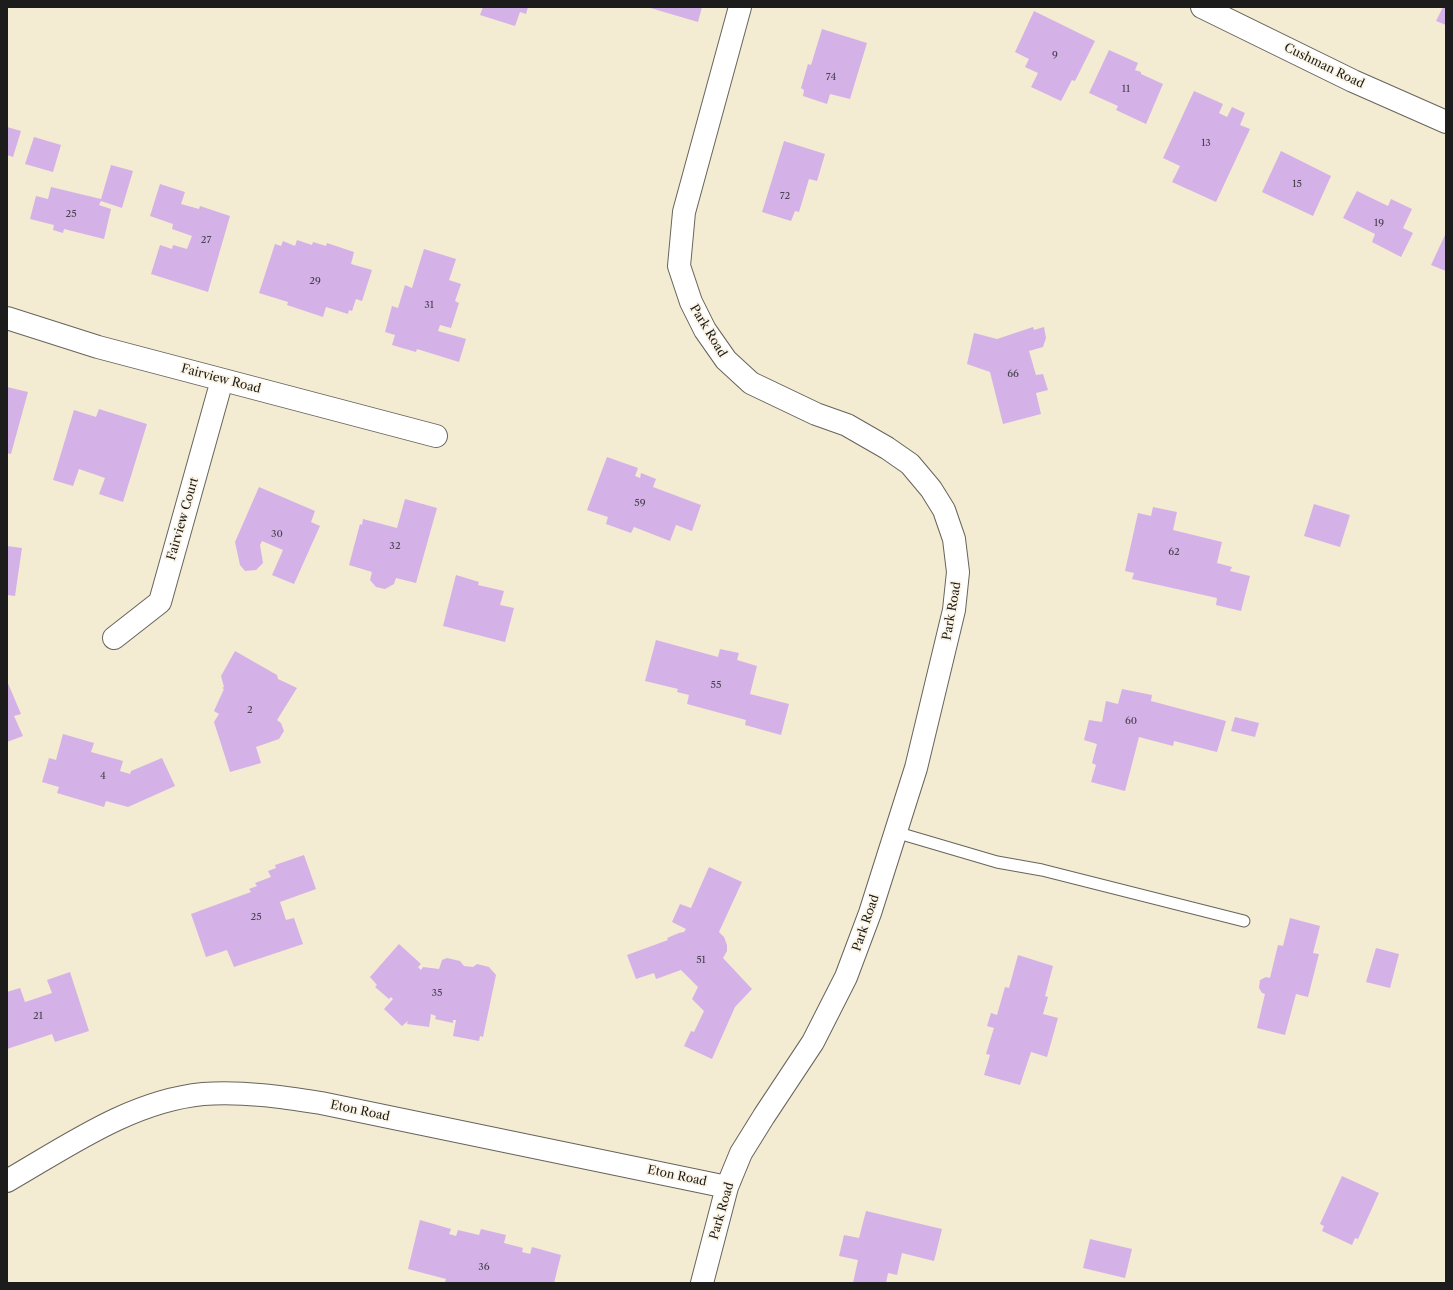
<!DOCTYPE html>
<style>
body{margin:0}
#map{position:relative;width:1453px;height:1290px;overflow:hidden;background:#f3ebd2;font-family:"Libre Caslon Text",serif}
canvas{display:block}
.frame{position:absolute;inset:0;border:8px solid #1c1c1c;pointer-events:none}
</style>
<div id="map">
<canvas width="1453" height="1290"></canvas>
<div class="frame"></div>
</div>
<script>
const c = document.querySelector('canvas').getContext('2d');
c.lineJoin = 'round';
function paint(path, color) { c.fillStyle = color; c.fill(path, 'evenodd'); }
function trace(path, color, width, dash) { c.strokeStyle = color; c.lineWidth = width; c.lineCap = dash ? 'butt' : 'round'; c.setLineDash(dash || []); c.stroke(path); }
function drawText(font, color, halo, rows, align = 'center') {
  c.font = font + ' "Libre Caslon Text",serif'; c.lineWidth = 3.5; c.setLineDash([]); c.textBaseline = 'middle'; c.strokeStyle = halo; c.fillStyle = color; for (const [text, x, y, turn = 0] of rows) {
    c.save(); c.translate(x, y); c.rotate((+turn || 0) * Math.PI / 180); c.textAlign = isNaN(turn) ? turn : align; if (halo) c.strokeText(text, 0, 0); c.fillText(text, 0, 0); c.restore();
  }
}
paint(new Path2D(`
 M483 7H528L526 14 520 12 515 26 480 15Z
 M647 7H702L698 22Z
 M1443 7H1446V25L1436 21Z
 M1034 11 1095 41 1075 81 1072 80 1061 101 1031 87 1038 73 1025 67 1029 59 1015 52Z
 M822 29 867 43 850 99 830 94 827 104 803 96 804 90 801 88 808 64 811 65Z
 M1109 50 1138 63 1135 70 1141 72V74L1163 84 1146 124 1116 110 1118 106 1089 93Z
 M1194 91 1223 104 1219 113 1227 117 1232 107 1245 113 1240 125 1250 129 1216 202 1172 182 1180 166 1163 158Z
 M7 127 21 131 13 157 7 155Z
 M34 137 61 145 53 172 25 164Z
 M784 141 825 154 817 181 809 179 799 212 795 211 791 221 762 212Z
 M1281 151 1331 176 1313 216 1262 192Z
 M111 165 133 171 122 208 101 201 99 205 111 209 104 239 64 229 63 233 53 230 54 225 30 219 36 196 48 199 51 187 101 199Z
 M160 184 185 192 181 204 199 209 200 206 230 216 208 292 151 274 160 245 172 249 173 245 187 249 192 236 172 229 173 224 150 216Z
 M1357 191 1388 206 1391 199 1412 209 1403 228 1413 233 1401 257 1372 242 1375 234 1343 218Z
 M1446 233V271L1431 265Z
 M297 240 312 245 313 242 326 246 327 243 354 252 351 264 372 270 362 301 356 299 352 311 349 310 348 314 326 307 323 317 287 305 288 302 259 293 275 244 281 246 283 241 295 246Z
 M424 249 456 259 449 280 461 284 455 301 459 303 451 328 440 325 438 331 466 339 459 362 417 349 416 352 392 345 395 335 385 332 392 306 398 308 405 285 412 288Z
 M1033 327 1034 330 1044 327 1046 338 1043 347 1029 351 1036 375 1043 374 1048 390 1036 393 1041 414 1003 424 990 372 967 364 974 333 997 339Z
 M7 387 28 392 11 454 7 453Z
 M99 409 147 424 123 502 99 494 105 478 79 469 73 486 53 480 74 410 96 417Z
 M607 457 638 468 635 476 640 478 641 473 656 479 653 487 701 505 692 531 676 525 670 541 634 527 631 533 606 524 608 517 587 510Z
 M259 487 315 511 311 522 320 526 294 584 272 575 283 550 262 541 260 545 263 563 256 570 245 571 240 565 235 542Z
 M405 499 437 508 416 583 396 578 394 584 385 589 376 587 370 580 372 572 349 565 360 524 362 525 363 519 397 528Z
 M1314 504 1350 515 1340 547 1304 536Z
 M1153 507 1177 512 1173 530 1222 542 1217 563 1232 567 1230 571 1250 576 1241 611 1216 605 1217 598 1132 579 1134 573 1125 571 1138 513 1151 516Z
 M7 546 22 548 15 596 7 595Z
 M456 575 479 582 478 585 504 591 500 605 514 608 505 642 443 626Z
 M656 640 718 657 720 649 739 653 737 660 757 666 750 694 789 704 781 735 745 725 746 720 687 704 689 695 677 692 678 689 645 681Z
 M235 651 277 675 278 679 297 688 277 720 281 723 284 731 279 739 256 747 261 763 230 772 214 722 219 714 214 711 224 689 222 688 224 687 221 676Z
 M7 681 21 714 14 716 23 736 7 742Z
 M1122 689 1152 695 1151 701 1226 721 1217 752 1174 741 1173 746 1139 737 1125 791 1091 782 1096 765 1092 763 1097 744 1084 740 1089 720 1102 722 1106 701 1118 704Z
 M1235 717 1259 723 1255 737 1231 731Z
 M63 734 94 743 91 752 123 761 120 771 130 774 131 771 162 758 175 786 128 807 106 801 104 807 57 793 59 787 42 782 49 758 56 760Z
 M304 855 316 889 280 902 286 920 294 918 303 944 234 967 227 950 206 957 191 914 251 892 249 889 257 886 255 883 271 877 268 871 276 868 275 865Z
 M709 867 742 882 719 932 724 937 727 945V951L723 958 752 989 735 1007 712 1059 684 1046 691 1031 694 1032 704 1011 692 999 698 987 681 970 656 979 654 973 636 979 627 955 668 940 667 938 679 933 684 932 686 929 672 922 680 904 691 908Z
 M1290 918 1320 926 1313 953 1319 954 1308 997 1296 994 1285 1035 1257 1028 1265 994 1262 993 1259 988 1260 980 1266 977 1270 978 1278 945 1283 946Z
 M399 944 421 964 418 967 421 970 423 967 439 969 442 960 447 958 460 961 464 966 473 967 477 964 489 967 496 975 483 1037 480 1036 479 1041 453 1036 456 1020H453V1023L435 1019 436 1016 431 1014 429 1027 407 1024 408 1021 402 1026 384 1009 393 999 391 997 389 999 375 987 377 985 370 977Z
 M1376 948 1399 954 1390 988 1366 982Z
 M1018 955 1053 966 1045 996 1048 997 1043 1014 1058 1018 1047 1057 1031 1052 1020 1085 984 1075 990 1055 986 1054 994 1028 987 1026 991 1013 997 1015 1005 987 1009 988Z
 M70 972 89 1031 55 1042 52 1034 7 1049V992L20 988 25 1002 52 993 47 980Z
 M1342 1176 1379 1193 1358 1239 1355 1238 1352 1245 1322 1231 1324 1226 1320 1224Z
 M866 1211 942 1229 934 1261 902 1253 897 1275 888 1273 886 1283H853L858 1260 839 1256 844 1235 859 1238Z
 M420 1220 451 1229 449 1234 456 1236 458 1230 479 1235 481 1229 506 1235 504 1243 523 1248 522 1252 530 1254 532 1247 561 1255 554 1283H445L446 1279 408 1269Z
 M1090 1239 1132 1249 1125 1278 1083 1268Z`), '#d4b2e8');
const lane = new Path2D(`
 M895 832 997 862 1042 870 1244 921`);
const street = new Path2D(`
 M1202 7 1353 81 1446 122
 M7 318 98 347 436 436
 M114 638 160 602 222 380
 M7 1181C68 1146 131 1101 203 1094 242 1091 283 1097 321 1103L727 1187
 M702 1283 727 1187 741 1153 764 1116 813 1042 846 977 870 913 916 768 954 610 958 572 954 539 944 510 931 489 910 464 887 448 847 425 816 414 751 383 726 360 705 330 691 302 679 266 684 212 740 7`);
trace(lane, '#67645c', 13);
trace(street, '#67645c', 24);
trace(lane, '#fff', 11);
trace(street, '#fff', 22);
drawText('10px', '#4a424f', null, [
 ["9",1055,55],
 ["74",831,77],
 ["11",1126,89],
 ["13",1206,143],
 ["15",1297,184],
 ["72",785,196],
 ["25",71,214],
 ["19",1379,223],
 ["27",206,240],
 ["29",315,281],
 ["31",429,305],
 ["66",1013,374],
 ["59",640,503],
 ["30",277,534],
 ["32",395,546],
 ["62",1174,552],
 ["55",716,685],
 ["2",250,710],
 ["60",1131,721],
 ["4",103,776],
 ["25",256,917],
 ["51",701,960],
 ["35",437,993],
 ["21",38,1016],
 ["36",484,1267]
]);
drawText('12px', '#1c1c1c', '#fcf5e5', [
 ["Cushman Road",1324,66,26],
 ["Park Road",708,331,59],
 ["Fairview Road",221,379,15],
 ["Fairview Court",183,519,-74],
 ["Park Road",952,611,-80],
 ["Park Road",866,923,-71],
 ["Eton Road",360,1111,12],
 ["Eton Road",677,1176,12],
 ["Park Road",722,1211,-74]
]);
</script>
